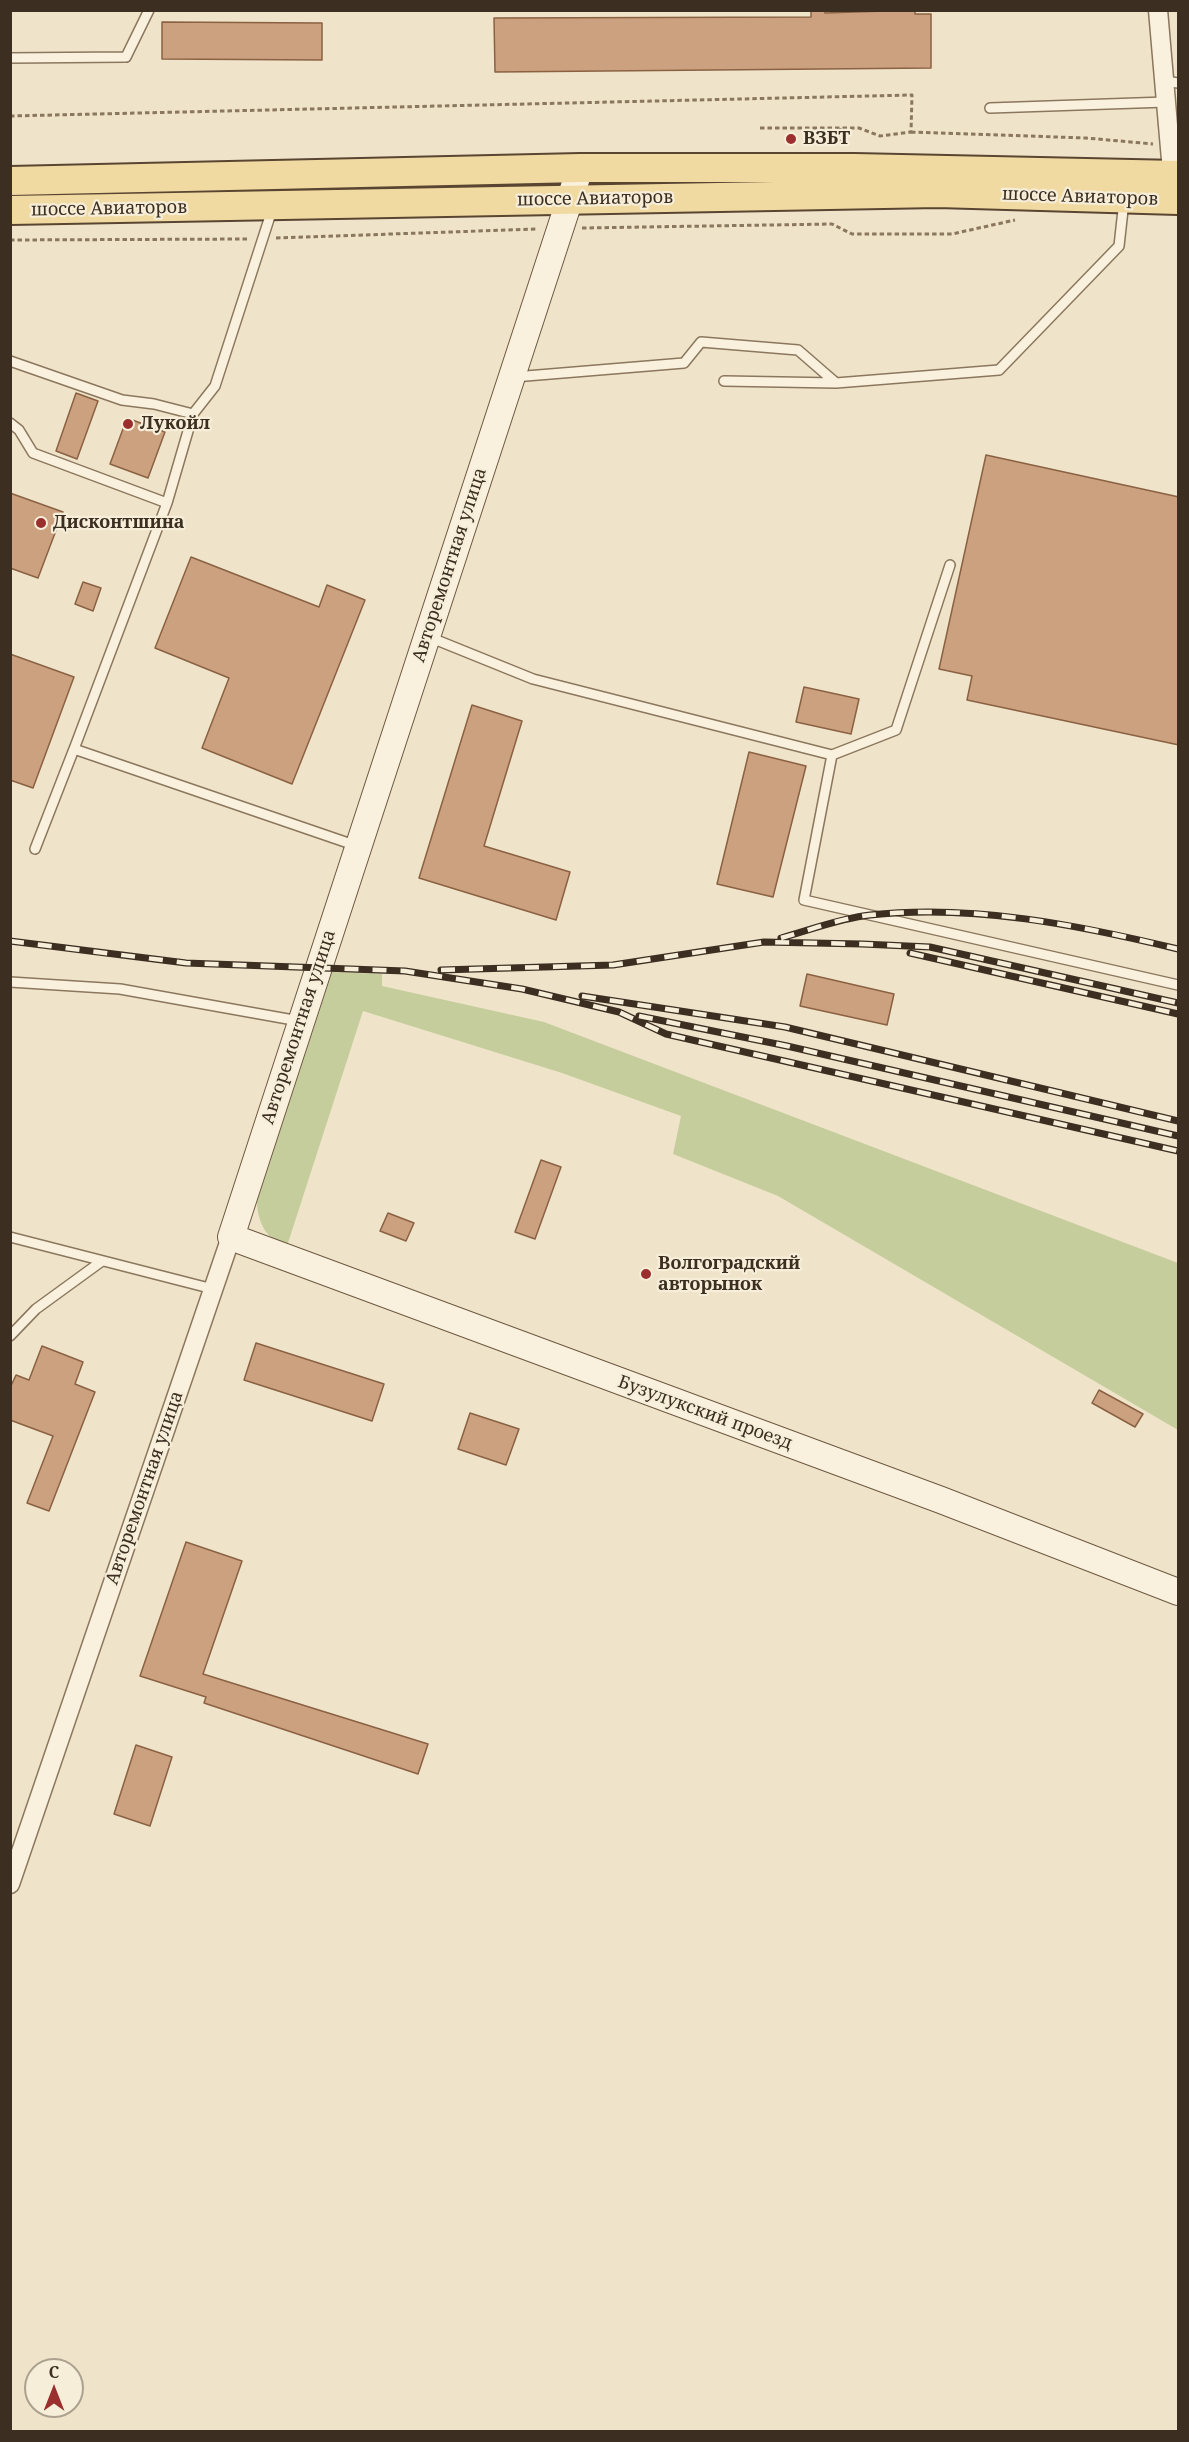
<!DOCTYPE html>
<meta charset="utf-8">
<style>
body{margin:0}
#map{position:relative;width:1189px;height:2442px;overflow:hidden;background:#efe4c9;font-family:"Noto Serif",serif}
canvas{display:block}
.frame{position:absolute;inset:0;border:12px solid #3c2e21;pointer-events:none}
.north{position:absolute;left:24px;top:2358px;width:60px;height:60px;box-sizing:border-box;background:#f6eed9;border:2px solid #aca18f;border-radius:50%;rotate:0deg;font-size:16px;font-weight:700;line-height:24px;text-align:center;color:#3c2e21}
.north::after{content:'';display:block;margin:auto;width:21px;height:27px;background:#9a2f2e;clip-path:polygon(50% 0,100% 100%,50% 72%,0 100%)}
</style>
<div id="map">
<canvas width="1189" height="2442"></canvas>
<div class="frame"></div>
<div class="north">С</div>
</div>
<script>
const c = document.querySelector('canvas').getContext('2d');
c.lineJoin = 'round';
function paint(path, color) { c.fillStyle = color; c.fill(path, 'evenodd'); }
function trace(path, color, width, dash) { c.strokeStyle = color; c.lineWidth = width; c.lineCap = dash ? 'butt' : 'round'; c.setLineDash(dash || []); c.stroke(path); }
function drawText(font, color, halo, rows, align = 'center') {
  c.font = font + ' "Noto Serif",serif'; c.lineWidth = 4.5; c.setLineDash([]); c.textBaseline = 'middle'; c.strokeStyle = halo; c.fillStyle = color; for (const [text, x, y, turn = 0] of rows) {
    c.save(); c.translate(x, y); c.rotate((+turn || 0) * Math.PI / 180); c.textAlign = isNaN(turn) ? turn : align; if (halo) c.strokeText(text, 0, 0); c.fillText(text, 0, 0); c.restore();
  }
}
paint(new Path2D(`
 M332 972 382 974V986L544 1022 1178 1263V1430L778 1196 673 1154 681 1116 562 1073 363 1011 288 1243C267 1244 257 1220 257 1202Z`), '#c6cd9c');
const building = new Path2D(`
 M811 10H825V13L915 10V14H931V68L495 72 494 18 811 17Z
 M162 22 322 23V60L162 59Z
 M76 393 98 401 77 459 56 451Z
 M127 418 165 432 148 478 110 464Z
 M986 455 1179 497V745L967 700 972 676 939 669Z
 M10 493 63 512 38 578 10 568Z
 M191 557 319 607 327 585 365 600 292 784 202 748 229 678 155 648Z
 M83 582 101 588 93 611 75 604Z
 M10 654 74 677 33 788 10 780Z
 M804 687 859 699 851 734 796 722Z
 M472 705 522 721 484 846 570 872 556 920 419 878Z
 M749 752 806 766 773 897 717 884Z
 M807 974 894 994 887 1025 800 1006Z
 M541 1160 561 1167 535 1239 515 1232Z
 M388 1213 414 1223 406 1241 380 1231Z
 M256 1343 384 1384 372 1421 244 1380Z
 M42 1346 83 1362 75 1384 95 1392 49 1511 27 1503 53 1436 10 1420V1388L16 1375 29 1380Z
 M1099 1390 1143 1414 1135 1427 1092 1403Z
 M470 1413 519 1429 506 1465 458 1449Z
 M186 1542 242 1561 203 1674 428 1744 418 1774 204 1703 206 1697 140 1676Z
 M136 1745 172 1757 150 1826 114 1814Z`);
paint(building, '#cca17f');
trace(building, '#8a6143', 1.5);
const lane = new Path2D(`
 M10 58 126 57 149 10
 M1165 81 1178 83
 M990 108 1166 102
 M10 361 122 400 154 404 193 414 215 386 272 210
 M514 377 684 363 701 342 798 350 836 383 999 370 1119 246 1124 201
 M724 381 836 383
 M193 414 167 503 74 749 357 846
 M10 423 19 430 33 453 167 503
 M429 637 533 679 832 755 804 900 1178 985
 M832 755 896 730 950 565
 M35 849 74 749
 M10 982 120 989 299 1021
 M10 1237 213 1289
 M10 1336 36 1309 102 1261`);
const street = new Path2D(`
 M1158 10 1173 183
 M10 1884 231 1237`);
const secondary = new Path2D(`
 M580 168 231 1237 941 1500 1178 1592`);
const primary = new Path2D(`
 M10 181 580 168H855L1178 175
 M10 210 938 193 1178 200`);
trace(lane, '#8b775d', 12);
trace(street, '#8b775d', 21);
trace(secondary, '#6d5840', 28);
trace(primary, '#594531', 32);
trace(new Path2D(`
 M10 116 912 95 911 132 880 136 859 128H757
 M911 132 1086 138 1153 144
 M840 144V128
 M582 228 832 224 852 234H952L1015 220
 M276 238 537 229
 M10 240 249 239`), '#8b775d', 3, [4.5, 3]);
trace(lane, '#f9f1dd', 9);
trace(street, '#f9f1dd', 18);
trace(secondary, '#f9f1dd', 26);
trace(primary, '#f0daa2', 28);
const rail = new Path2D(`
 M781 938C810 930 841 918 870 915 974 904 1078 925 1178 949
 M10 941 186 963 405 971 522 989 619 1012 666 1034 1178 1151
 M910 953 1178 1014
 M441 970 613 965 764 942 862 944 930 947 1178 1003
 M582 996 785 1027 1178 1121
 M639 1016 787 1046 1178 1136`);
trace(rail, '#3c2e21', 7);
trace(rail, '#f6eed9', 4.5, [14]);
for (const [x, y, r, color] of [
 [791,139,6,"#9a2f2e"],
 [128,424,6,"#9a2f2e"],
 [41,523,6,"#9a2f2e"],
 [646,1274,6,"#9a2f2e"]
]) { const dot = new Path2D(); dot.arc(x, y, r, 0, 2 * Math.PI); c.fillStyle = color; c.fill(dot); trace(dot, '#f6eed9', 2); }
drawText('bold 18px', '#3c2e21', '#f6eed9', [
 ["ВЗБТ",803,139],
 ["Лукойл",140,424],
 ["Дисконтшина",53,523],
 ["Волгоградский",658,1264],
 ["авторынок",658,1285]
], 'left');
drawText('18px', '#3c2e21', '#f6eed9', [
 ["шоссе Авиаторов",1080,197,2],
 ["шоссе Авиаторов",595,199,-1],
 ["шоссе Авиаторов",109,209,-1],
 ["Авторемонтная улица",450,565,-72],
 ["Авторемонтная улица",299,1027,-72],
 ["Бузулукский проезд",705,1413,20],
 ["Авторемонтная улица",145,1488,-71]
]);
</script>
